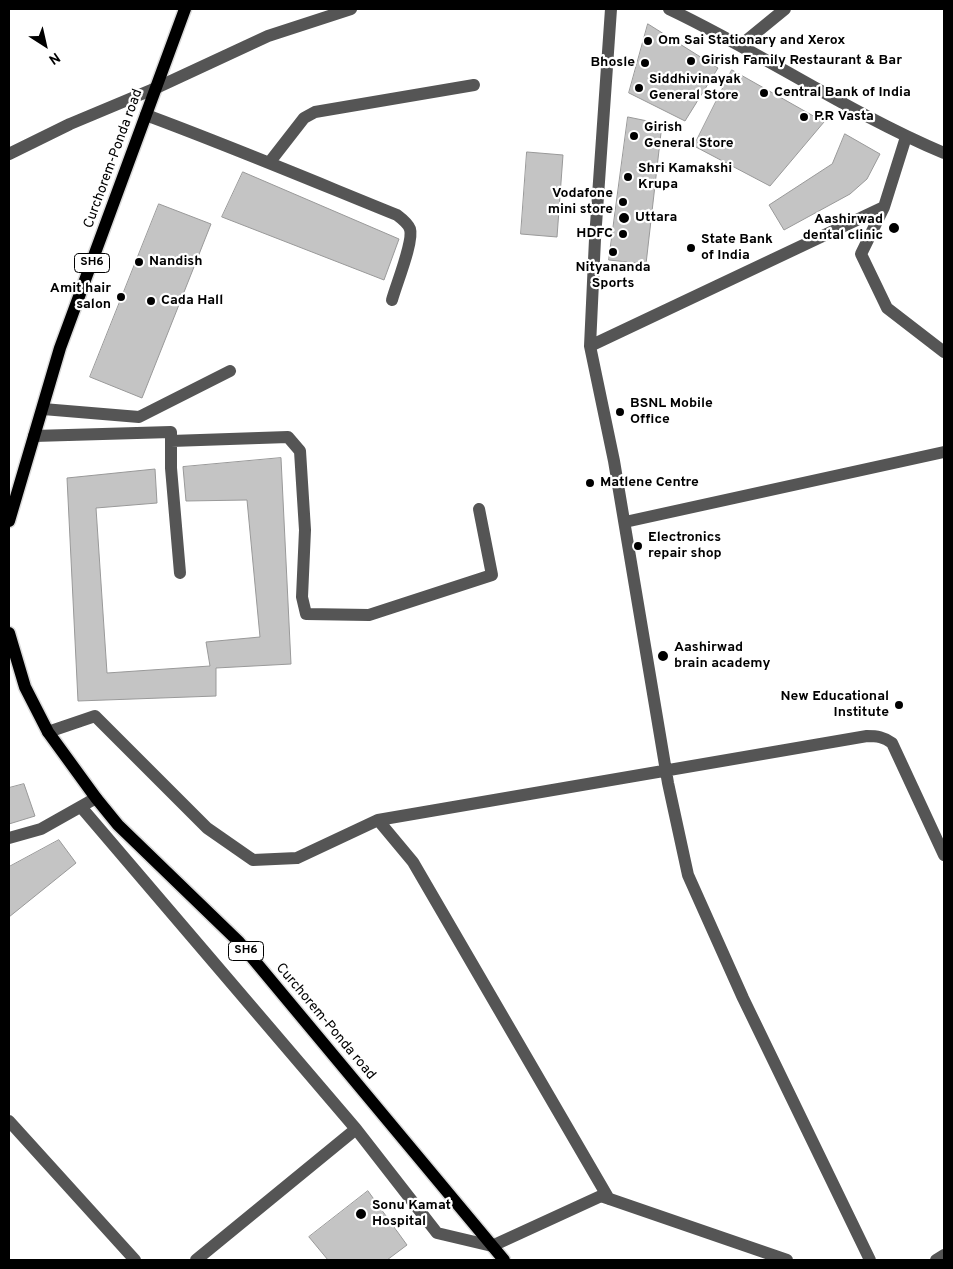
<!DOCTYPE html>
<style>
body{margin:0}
#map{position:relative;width:953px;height:1269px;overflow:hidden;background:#fff;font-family:Overpass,sans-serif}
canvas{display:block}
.frame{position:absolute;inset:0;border:10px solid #000;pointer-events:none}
.north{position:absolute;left:20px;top:20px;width:50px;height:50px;-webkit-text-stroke:4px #fff;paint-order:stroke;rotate:145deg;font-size:14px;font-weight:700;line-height:20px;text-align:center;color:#000}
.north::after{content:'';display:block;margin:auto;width:18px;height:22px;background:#000;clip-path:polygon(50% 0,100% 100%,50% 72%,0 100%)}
</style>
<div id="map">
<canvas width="953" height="1269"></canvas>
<div class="frame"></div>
<div class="north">N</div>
</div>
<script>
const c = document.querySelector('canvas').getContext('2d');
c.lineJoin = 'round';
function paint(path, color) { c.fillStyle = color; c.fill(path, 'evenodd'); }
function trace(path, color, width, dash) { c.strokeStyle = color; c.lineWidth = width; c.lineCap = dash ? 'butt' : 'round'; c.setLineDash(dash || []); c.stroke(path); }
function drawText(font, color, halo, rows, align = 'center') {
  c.font = font + ' Overpass,sans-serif'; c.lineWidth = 4.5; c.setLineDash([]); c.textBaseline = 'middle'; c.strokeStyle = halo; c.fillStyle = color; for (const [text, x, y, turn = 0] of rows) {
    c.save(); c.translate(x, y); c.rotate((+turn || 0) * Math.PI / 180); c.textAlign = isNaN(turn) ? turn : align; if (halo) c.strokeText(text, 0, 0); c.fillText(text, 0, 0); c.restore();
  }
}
const building = new Path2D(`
 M648 24 718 68 685 121 629 93Z
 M732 70 824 122 770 186 694 146Z
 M628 117 662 124 646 264 609 260Z
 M845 134 880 154 867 179 850 194 784 230 769 205 832 164Z
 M527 152 563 155 557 237 521 234Z
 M243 172 399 239 384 280 222 217Z
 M159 204 211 224 142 398 90 377Z
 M281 458 291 664 216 668V696L78 701 67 478 155 469 157 503 96 508 107 673 210 666 206 642 260 637 247 500 186 501 183 467Z
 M24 784 35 816 9 824V788Z
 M59 840 76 863 9 917V867Z
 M368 1191 407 1245 387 1260H328L309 1237Z`);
paint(building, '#c4c4c4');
trace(building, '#999', 1);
const major = new Path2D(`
 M9 521 60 348 185 9
 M9 633 25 687 48 732 96 798 118 825 239 942 504 1260`);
trace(major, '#dbdbdb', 15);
trace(new Path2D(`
 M611 9 595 239 590 346 614 461 668 783 688 875 743 998 870 1260
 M669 9C762 53 849 113 944 153
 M741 45 785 9
 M146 115C230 146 313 181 397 215 401 218 408 223 410 229 414 241 396 285 392 300
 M906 137 884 207 861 254 887 308 944 352
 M9 154 70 124 156 88 268 36 351 9
 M269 163 304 118 315 112 474 85
 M590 346 884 207
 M43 409 139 417 230 371
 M34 436 171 432V468L180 573
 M171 441 288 437 300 451 305 530 302 597 306 614 369 615 492 575 479 509
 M625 522 944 452
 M48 732 95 716 207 828 253 860 297 858 378 820 867 736C877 736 884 737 892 743L944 855
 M81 807 356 1129
 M378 820 413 862 609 1199
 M9 838 41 829 96 798
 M9 1121 135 1260
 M196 1260 356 1129 437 1233 492 1246 601 1196 787 1260
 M936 1260 944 1255`), '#555', 12);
trace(major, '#000', 12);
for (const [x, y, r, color] of [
 [648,41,5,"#000"],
 [691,61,5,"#000"],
 [645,63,5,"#000"],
 [639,88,5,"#000"],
 [764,93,5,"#000"],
 [804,117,5,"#000"],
 [634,136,5,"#000"],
 [628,177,5,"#000"],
 [623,202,5,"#000"],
 [624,218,6,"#000"],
 [894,228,6,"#000"],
 [623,234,5,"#000"],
 [691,248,5,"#000"],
 [613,252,5,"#000"],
 [139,262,5,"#000"],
 [121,297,5,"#000"],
 [151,301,5,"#000"],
 [620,412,5,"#000"],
 [590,483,5,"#000"],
 [638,546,5,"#000"],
 [663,656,6,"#000"],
 [899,705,5,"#000"],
 [361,1214,6,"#000"]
]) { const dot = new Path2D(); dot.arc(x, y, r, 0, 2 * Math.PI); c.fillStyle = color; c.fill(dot); trace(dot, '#fff', 2); }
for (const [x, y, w] of [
 [92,263,35],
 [246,951,35]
]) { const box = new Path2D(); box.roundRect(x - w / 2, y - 9.5, w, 19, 4); c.fillStyle = '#fff'; c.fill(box); trace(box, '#000', 1); }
drawText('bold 12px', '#000', null, [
 ["SH6",92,263],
 ["SH6",246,951]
]);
drawText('bold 14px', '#000', '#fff', [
 ["Om Sai Stationary and Xerox",658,41],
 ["Girish Family Restaurant & Bar",701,61],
 ["Bhosle",635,63,"right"],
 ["Siddhivinayak",649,80],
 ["General Store",649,96],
 ["Central Bank of India",774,93],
 ["P.R Vasta",814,117],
 ["Girish",644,128],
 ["General Store",644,144],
 ["Shri Kamakshi",638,169],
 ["Krupa",638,185],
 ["Vodafone",613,194,"right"],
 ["mini store",613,210,"right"],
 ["Uttara",635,218],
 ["Aashirwad",883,220,"right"],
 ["dental clinic",883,236,"right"],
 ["HDFC",613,234,"right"],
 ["State Bank",701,240],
 ["of India",701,256],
 ["Nandish",149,262],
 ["Nityananda",613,268,"center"],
 ["Sports",613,284,"center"],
 ["Amit hair",111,289,"right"],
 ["salon",111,305,"right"],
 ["Cada Hall",161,301],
 ["BSNL Mobile",630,404],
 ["Office",630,420],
 ["Matlene Centre",600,483],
 ["Electronics",648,538],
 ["repair shop",648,554],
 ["Aashirwad",674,648],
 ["brain academy",674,664],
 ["New Educational",889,697,"right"],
 ["Institute",889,713,"right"],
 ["Sonu Kamat",372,1206],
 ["Hospital",372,1222]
], 'left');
drawText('14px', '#000', '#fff', [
 ["Curchorem-Ponda road",114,159,-70],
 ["Curchorem-Ponda road",325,1022,50]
]);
</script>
